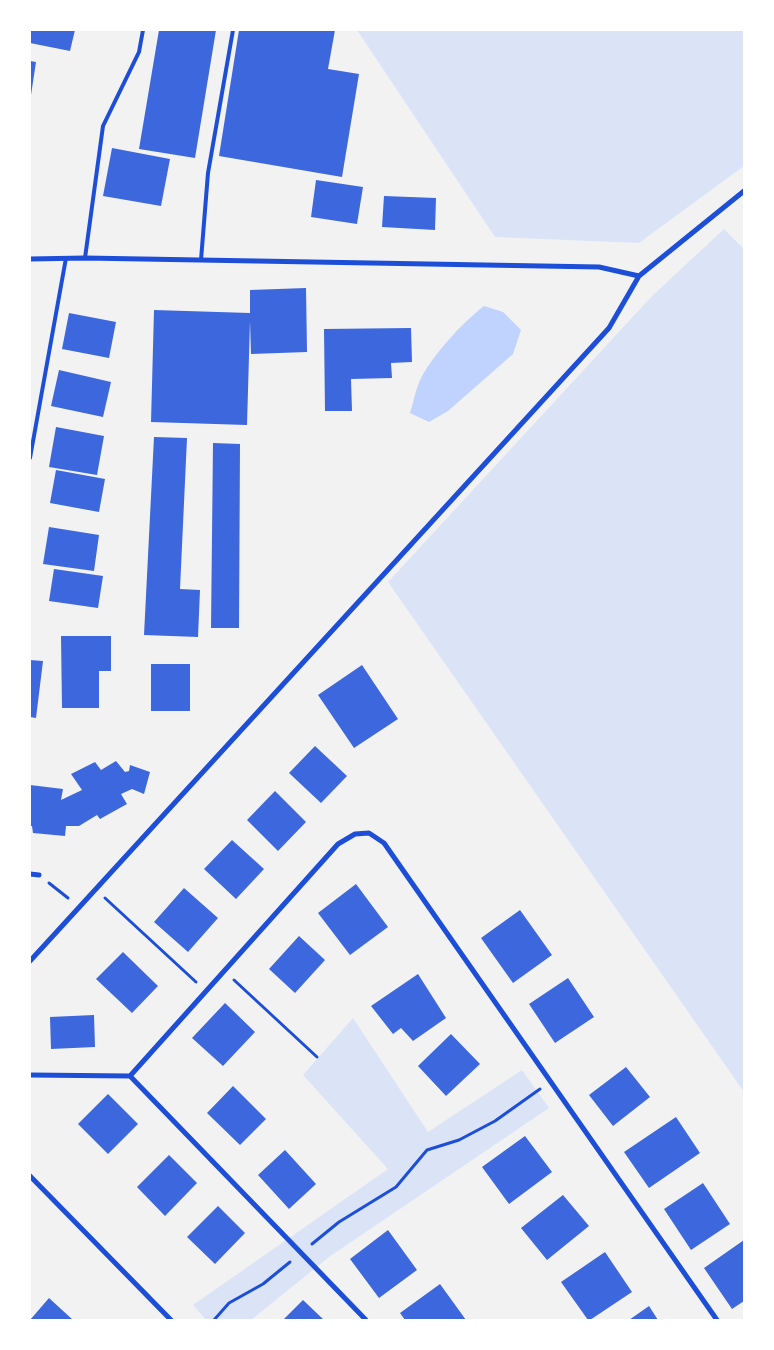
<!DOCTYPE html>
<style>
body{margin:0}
#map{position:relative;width:774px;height:1350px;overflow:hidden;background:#f2f2f2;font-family:Overpass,sans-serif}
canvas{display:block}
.frame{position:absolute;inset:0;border:31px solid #fff;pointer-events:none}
</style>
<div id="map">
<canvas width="774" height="1350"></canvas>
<div class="frame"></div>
</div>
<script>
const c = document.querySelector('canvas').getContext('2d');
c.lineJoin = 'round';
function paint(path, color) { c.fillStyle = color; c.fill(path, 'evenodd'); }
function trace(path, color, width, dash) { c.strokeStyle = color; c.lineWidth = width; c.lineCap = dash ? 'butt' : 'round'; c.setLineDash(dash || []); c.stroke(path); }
paint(new Path2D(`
 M357 30H744V166L639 243 495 237Z
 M724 229 744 249V1092L388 582 652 296Z
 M353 1018 428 1132 522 1070 549 1108 329 1257 251 1320H206L193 1305 388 1169 303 1075Z`), '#dbe4f7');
paint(new Path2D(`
 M484 306 503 312 521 330 513 354 448 411 429 422 410 413C414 401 416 387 422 376 436 352 462 323 484 306Z`), '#bfd3fe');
paint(new Path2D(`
 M30 30H75L70 51 30 43Z
 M159 30H216L195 158 139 149Z
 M239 30H335L328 69 359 74 342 177 219 156Z
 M30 61 36 62 31 95H30Z
 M112 148 170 159 161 206 103 196Z
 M316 180 363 187 357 224 311 217Z
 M384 196 436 198 435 230 382 227Z
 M306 288 307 352 251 354 250 321 247 425 151 422 154 310 250 313V290Z
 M69 313 116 322 109 358 62 349Z
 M411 328 412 362 391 363 392 378 351 379 352 411H325L324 329Z
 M59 370 111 382 103 417 51 406Z
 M56 427 104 436 97 475 49 467Z
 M154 437 187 438 180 589 200 590 198 637 144 635Z
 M213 443 240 444 239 628H211Z
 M56 470 105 479 99 512 50 503Z
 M49 527 99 535 94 571 43 564Z
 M54 569 103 576 98 608 49 601Z
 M61 636H111V671H99V708H62Z
 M30 660 43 661 36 718 30 717Z
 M151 664H190V711H151Z
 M362 665 398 719 354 748 318 695Z
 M315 746 347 776 321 803 289 773Z
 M116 761 125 772 129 771 130 765 150 772 144 794 132 789 121 794 127 804 100 819 97 815 79 826H66L65 836 33 833 32 826H30V785L63 789 61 800 82 790 71 774 95 762 101 770Z
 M275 791 306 822 278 851 247 820Z
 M232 840 264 869 236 899 204 869Z
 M356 884 388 927 350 955 318 913Z
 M184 888 218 918 188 952 154 922Z
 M520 910 552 955 513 983 481 938Z
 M299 936 325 960 295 993 269 969Z
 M123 952 158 986 132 1013 96 979Z
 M418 974 446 1018 413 1041 401 1028 393 1034 371 1006Z
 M568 978 594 1017 555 1043 529 1004Z
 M225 1003 255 1032 223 1066 192 1038Z
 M94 1015 95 1047 51 1049 50 1017Z
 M451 1034 480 1064 446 1096 418 1066Z
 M626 1067 650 1097 613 1126 589 1095Z
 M233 1086 266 1119 240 1145 207 1113Z
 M108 1094 138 1124 108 1154 78 1124Z
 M676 1117 700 1153 649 1188 624 1152Z
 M525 1136 552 1172 509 1204 482 1167Z
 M285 1150 316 1184 289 1209 258 1175Z
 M169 1155 197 1183 165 1216 137 1187Z
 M703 1183 730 1224 691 1250 664 1209Z
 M563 1195 589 1226 547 1260 521 1228Z
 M218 1206 245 1233 215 1264 187 1237Z
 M388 1230 417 1270 379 1298 350 1259Z
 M744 1240V1301L732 1309 704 1268Z
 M605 1252 632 1292 590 1320H588L561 1282Z
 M440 1284 466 1320H405L400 1313Z
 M49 1298 73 1320H30Z
 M303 1300 324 1320H283Z
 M649 1306 658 1320H629Z`), '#3d67dc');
trace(new Path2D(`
 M49 883 68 898
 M105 898 196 982
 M234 980 317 1057
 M312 1244 339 1222 396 1187 427 1150 459 1140 495 1121 540 1089
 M214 1320 229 1303 263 1284 290 1262`), '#1d4ed8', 3);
trace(new Path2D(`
 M85 258 103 126 139 52 143 30
 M201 260 208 173 233 30
 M30 458 66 258`), '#1d4ed8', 4);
trace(new Path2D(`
 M30 259 85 258 599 267 639 276 744 191
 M30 874 39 875
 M30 961 609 328 639 276
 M30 1075 130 1076 366 1320
 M130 1076 338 844 355 834 369 833 384 843 717 1320
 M30 1176 171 1320`), '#1d4ed8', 5);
</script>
